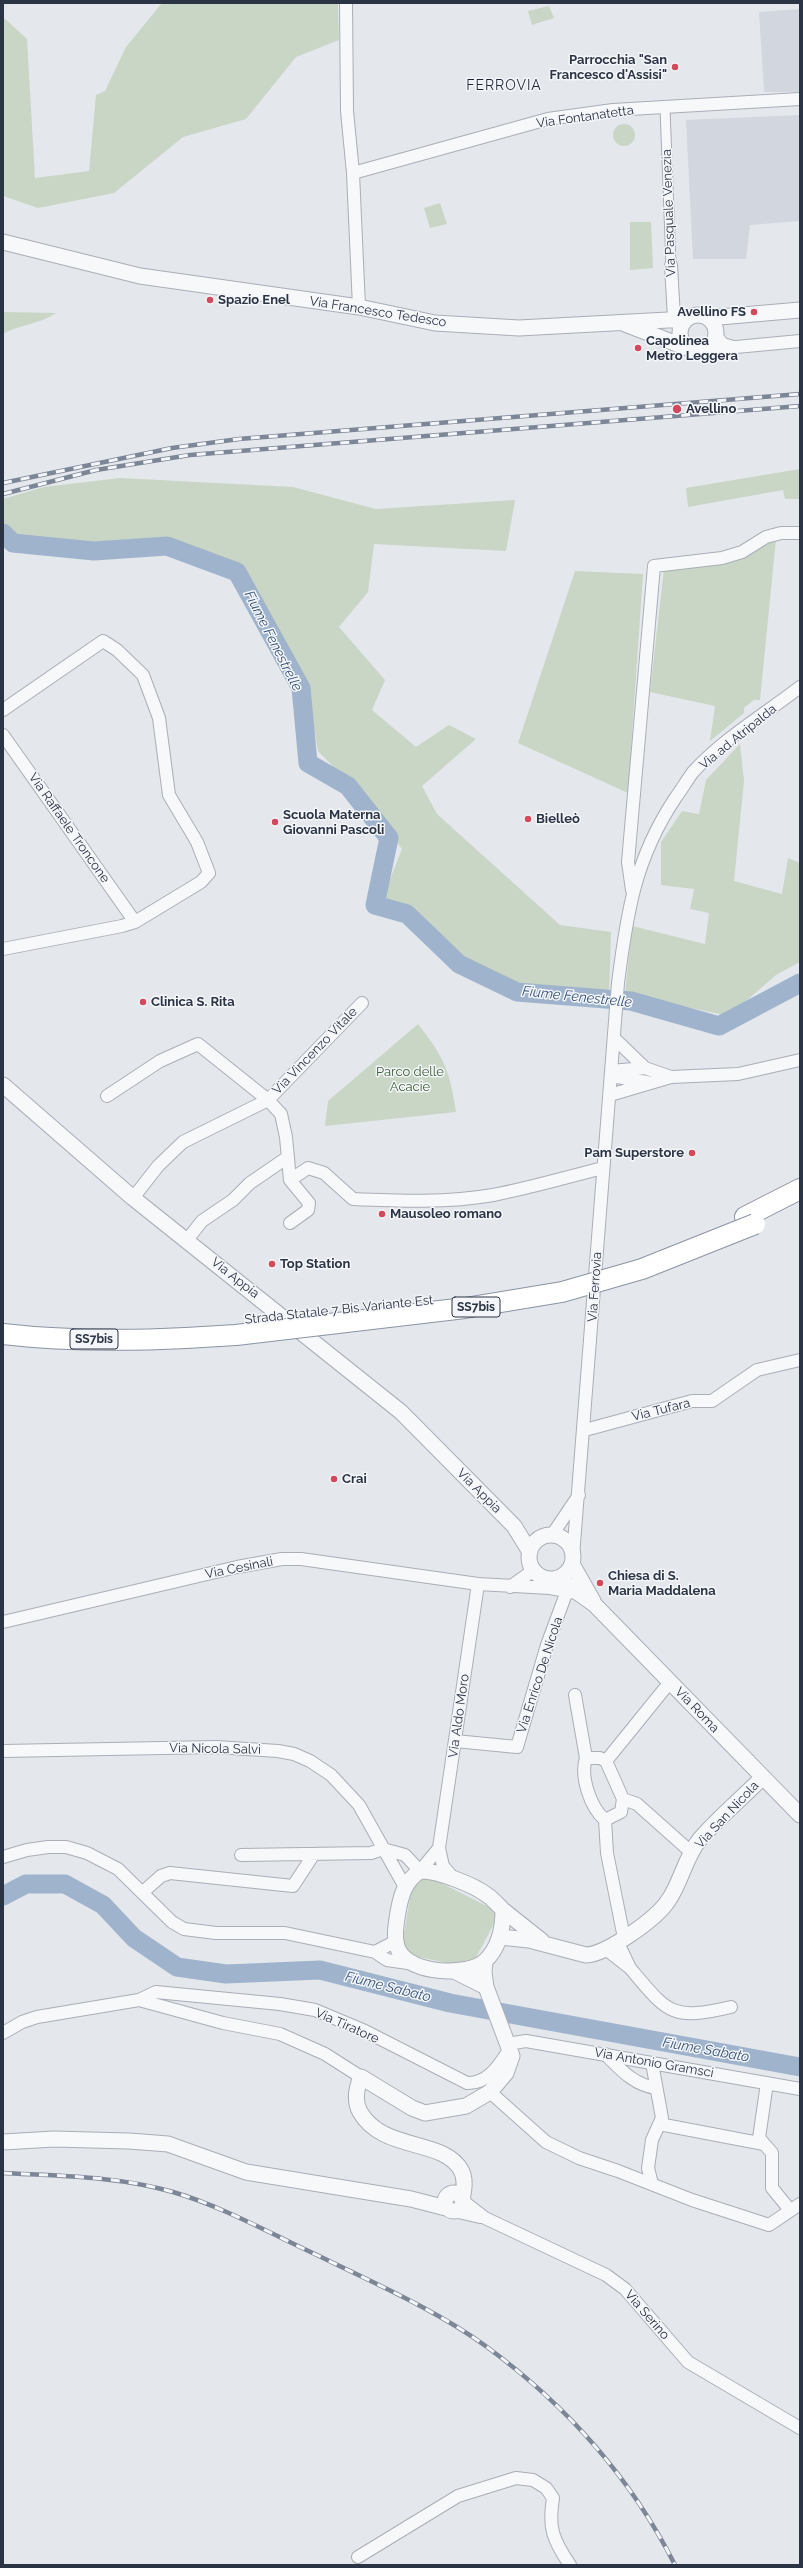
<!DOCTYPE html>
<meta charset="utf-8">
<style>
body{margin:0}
#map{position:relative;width:803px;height:2568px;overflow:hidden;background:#e4e7ec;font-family:Raleway,sans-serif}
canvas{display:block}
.frame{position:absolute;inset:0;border:4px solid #2b3445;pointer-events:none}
</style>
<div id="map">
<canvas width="803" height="2568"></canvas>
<div class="frame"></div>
</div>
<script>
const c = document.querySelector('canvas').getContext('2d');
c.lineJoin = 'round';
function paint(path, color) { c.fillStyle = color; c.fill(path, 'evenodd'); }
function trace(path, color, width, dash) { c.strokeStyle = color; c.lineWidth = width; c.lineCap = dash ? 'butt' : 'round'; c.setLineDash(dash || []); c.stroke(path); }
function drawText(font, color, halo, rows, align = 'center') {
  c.font = font + ' Raleway,sans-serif'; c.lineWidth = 3; c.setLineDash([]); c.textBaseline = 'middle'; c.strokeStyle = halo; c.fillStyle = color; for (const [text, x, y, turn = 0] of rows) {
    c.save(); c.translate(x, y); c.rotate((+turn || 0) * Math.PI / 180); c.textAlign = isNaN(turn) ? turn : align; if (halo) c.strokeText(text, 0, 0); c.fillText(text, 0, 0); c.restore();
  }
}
paint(new Path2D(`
 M800 9V92H764L759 12Z
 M800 115V221L750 225 746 259H693L686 120Z`), '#d2d6de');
paint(new Path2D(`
 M162 3H338L339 40 296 57 246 119 183 137 114 193 38 208 3 196V17L27 39 35 178 89 171 96 95 105 91 126 47Z
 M549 6 554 18 532 25 528 11Z
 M613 135a11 11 0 1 1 22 0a11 11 0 1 1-22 0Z
 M440 203 447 224 430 228 424 208Z
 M630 222H651L653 268 630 270Z
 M3 312 56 313C38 325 20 324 3 334Z
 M800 469V499H785L783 490 688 507 686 488Z
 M120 478 293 487 376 509 515 500 506 551 374 544 368 592 339 627 385 680 372 710 416 747 449 725 476 739 422 786 437 814 560 925 611 932 609 995 519 987 463 963 410 911 381 902 402 849 354 788 318 751 307 688 240 572 171 545 107 547 16 539 3 527V499L44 487Z
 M776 539 760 700H754L744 708V713L710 741 715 706 650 692 664 569 746 555Z
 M575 571 643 574 628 793 518 743Z
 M740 744 744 781 734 881 782 894 788 858 800 863V962L776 975 729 1016 625 994 632 926 705 944 709 913 690 909 694 889 661 885V842L682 811 699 814 706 780Z
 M418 1024C444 1057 450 1071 456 1112L325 1126 328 1101Z
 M423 1874 493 1909 496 1920 474 1961 465 1967 406 1954 402 1944 412 1887Z`), '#c9d6c5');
trace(new Path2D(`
 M3 533 13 543 94 551 167 546 237 572 301 688 308 763 348 786 389 838 375 905 407 914 459 964 517 992 631 1001 719 1026 800 983
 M3 1896 26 1884H65L103 1905 134 1938 177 1967 226 1974 320 1970 450 2003 800 2067`), '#9fb4cc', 19);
const pedestrian = new Path2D(`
 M665 108 671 265`);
const minor = new Path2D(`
 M346 3 347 111 353 173 359 307
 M353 173 548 119 613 110 800 99
 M671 265 674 318
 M716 336 723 344 733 347
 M704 350 800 341
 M3 710 103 641 117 650 143 675 159 718 169 795 197 842 209 873 201 882 135 922 122 926 3 949
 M3 735 135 922
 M632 890 628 862 654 566 722 558 742 552 766 537 781 533H800
 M614 1038 645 1068
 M611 1071 645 1068 671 1077
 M611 1076 647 1082
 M610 1095 671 1077 738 1074 800 1060
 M107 1096 160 1061 198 1044 268 1100 281 1114 286 1137 290 1180 309 1203 308 1210 290 1223
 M290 1180 308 1168 324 1173 353 1199C399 1201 448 1203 493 1195 530 1188 567 1177 603 1168
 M133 1198 158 1166 183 1142 268 1100 362 1003
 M187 1240 202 1221 233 1200 250 1183 288 1157
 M585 1430 692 1401H712L757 1370 800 1360
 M552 1535 579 1495
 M573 1556 618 983C627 912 635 858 676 797 682 789 687 780 693 772 723 739 765 714 800 687
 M510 1587 534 1570
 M3 1622 237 1567 282 1559H301L478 1584 550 1588 577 1593
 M575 1695 586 1758C580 1776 590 1807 605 1820
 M455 1741 517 1747 547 1645 567 1591
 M3 1751 216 1747 278 1751 294 1754 310 1761 331 1775 359 1805 405 1887
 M586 1758H600L606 1761 623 1799 621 1812 605 1820
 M606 1761 670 1682
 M623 1799 637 1804 692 1853
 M605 1820 607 1853 624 1938
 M383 1849 405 1855 420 1871 439 1848
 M241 1855 371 1853 383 1849
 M3 1857 27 1850 48 1847H66L87 1853 118 1869 172 1922 184 1929 216 1933H285L375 1952 396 1941
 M454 1879 443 1866 439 1848 478 1584
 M143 1892 161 1876 170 1873 293 1886 314 1854
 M607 1950 630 1968 618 1943
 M375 1952 387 1960 415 1964
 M630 1968C668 2013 671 2021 731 2007
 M139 2000 156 1992 280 2004 315 2010 365 2031 467 2083C488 2084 499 2065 509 2050
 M3 2033 22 2022 37 2017 139 2000 223 2023 280 2034 325 2054 361 2077
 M507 2044 526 2041 800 2089
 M605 2054C621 2070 634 2085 656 2088
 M652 2063 662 2118 652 2140 648 2168 652 2184
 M767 2083 759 2138 772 2153V2188L790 2210
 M490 2092 546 2142 579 2158 618 2171 692 2200 769 2225 800 2204
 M659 2124 764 2144
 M463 2201 485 2218 606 2275 625 2289 688 2362 800 2428
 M454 2211 480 2217
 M358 2557 458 2496 516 2478 533 2480 546 2488 553 2498C548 2528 553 2540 570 2565`);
const tertiary = new Path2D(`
 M3 242 140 276 359 307 435 323 519 328 687 319
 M680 333a18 18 0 1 1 36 0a18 18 0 1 1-36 0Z
 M708 318 800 310
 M625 324 690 349
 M3 1085 133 1198 401 1412 514 1526 530 1552
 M529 1557a22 22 0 1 1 44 0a22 22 0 1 1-44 0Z
 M572 1564 593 1601
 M557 1578 594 1604 800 1815
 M420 1871C436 1870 474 1885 487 1895 493 1899 498 1905 503 1910 503 1928 499 1948 485 1961 468 1977 411 1974 399 1951 393 1939 396 1925 398 1912 401 1895 405 1881 420 1871Z
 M503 1910 542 1941
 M500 1937 529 1940 586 1955C607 1954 656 1919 668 1901 681 1883 685 1857 700 1839 719 1817 742 1798 763 1777
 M456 1972 486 1987
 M3 2142 54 2139 129 2141 168 2144 246 2172 411 2199 446 2208
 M445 2202a9 9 0 1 1 18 0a9 9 0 1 1-18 0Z
 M462 2200C464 2190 466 2179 461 2170 443 2138 383 2152 360 2112 354 2101 356 2089 361 2077L412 2108 425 2113 466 2106 490 2092 506 2073 512 2056 486 1987 484 1972 485 1961`);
const trunk = new Path2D(`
 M745 1217 800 1189
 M3 1334C63 1341 125 1341 186 1338`);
trace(pedestrian, '#a9aeb7', 11);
trace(minor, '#a9aeb7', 14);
trace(tertiary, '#a9aeb7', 17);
trace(trunk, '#8b94a3', 22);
trace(pedestrian, '#f7f8fa', 9);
trace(minor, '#f7f8fa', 12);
trace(tertiary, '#f7f8fa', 15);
trace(trunk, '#fff', 20);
const rail = new Path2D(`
 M3 483 172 448 239 439 800 394
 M3 494 96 470 190 455 800 406
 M3 2173C60 2176 118 2176 173 2192 224 2207 271 2234 319 2256 376 2284 436 2310 487 2347 566 2405 631 2478 675 2565`);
trace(rail, '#7d8696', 4.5);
trace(rail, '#f4f6f9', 3, [9]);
const trunkBridge = new Path2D(`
 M186 1338 236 1335 465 1308 562 1292 642 1269 755 1224`);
trace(trunkBridge, '#8b94a3', 22, []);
trace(trunkBridge, '#fff', 20);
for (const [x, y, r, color] of [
 [675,67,4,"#d1495b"],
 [210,300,4,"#d1495b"],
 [754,312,4,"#d1495b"],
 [638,348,4,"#d1495b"],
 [677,409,5,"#d1495b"],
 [528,819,4,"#d1495b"],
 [275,822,4,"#d1495b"],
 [143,1002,4,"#d1495b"],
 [692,1153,4,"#d1495b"],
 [382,1214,4,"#d1495b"],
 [272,1264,4,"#d1495b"],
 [334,1479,4,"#d1495b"],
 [600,1583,4,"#d1495b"]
]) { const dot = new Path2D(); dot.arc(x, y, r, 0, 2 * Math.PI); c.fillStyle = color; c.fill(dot); trace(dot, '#f4f6f9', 1.5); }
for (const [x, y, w] of [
 [476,1307,48],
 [94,1339,48]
]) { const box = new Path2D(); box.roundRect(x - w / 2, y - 10, w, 20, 3); c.fillStyle = '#f4f6f9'; c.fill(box); trace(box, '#2b3445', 1); }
drawText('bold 12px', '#2b3445', null, [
 ["SS7bis",476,1307],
 ["SS7bis",94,1339]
]);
drawText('bold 13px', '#2b3445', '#f4f6f9', [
 ["Parrocchia \"San",667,60,"right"],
 ["Francesco d'Assisi\"",667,75,"right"],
 ["Spazio Enel",218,300],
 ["Avellino FS",746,312,"right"],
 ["Capolinea",646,341],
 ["Metro Leggera",646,356],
 ["Avellino",686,409],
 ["Scuola Materna",283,815],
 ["Giovanni Pascoli",283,830],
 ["Bielleò",536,819],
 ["Clinica S. Rita",151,1002],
 ["Pam Superstore",684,1153,"right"],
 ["Mausoleo romano",390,1214],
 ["Top Station",280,1264],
 ["Crai",342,1479],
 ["Chiesa di S.",608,1576],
 ["Maria Maddalena",608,1591]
], 'left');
drawText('13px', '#2b3445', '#f4f6f9', [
 ["Via Fontanatetta",585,117,-8],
 ["Via Pasquale Venezia",669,213,-92],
 ["Via Francesco Tedesco",378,312,9],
 ["Via ad Atripalda",738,737,-39],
 ["Via Raffaele Troncone",69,828,55],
 ["Via Vincenzo Vitale",315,1051,-46],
 ["Via Appia",235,1278,38],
 ["Via Ferrovia",595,1287,-86],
 ["Strada Statale 7 Bis Variante Est",339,1310,-6],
 ["Via Tufara",661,1410,-14],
 ["Via Appia",479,1491,45],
 ["Via Cesinali",239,1568,-11],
 ["Via Enrico De Nicola",540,1675,-72],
 ["Via Roma",697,1710,46],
 ["Via Aldo Moro",459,1716,-82],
 ["Via Nicola Salvi",215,1749,1],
 ["Via San Nicola",727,1815,-47],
 ["Via Tiratore",347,2026,24],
 ["Via Antonio Gramsci",654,2063,10],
 ["Via Serino",647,2315,49]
]);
drawText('13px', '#3f6138', '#f4f6f9', [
 ["Parco delle",410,1072],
 ["Acacie",410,1087]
]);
c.letterSpacing = '1px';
drawText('14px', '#1d2536', '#f4f6f9', [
 ["FERROVIA",504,86]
]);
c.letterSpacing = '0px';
drawText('italic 14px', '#34527a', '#f4f6f9', [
 ["Fiume Fenestrelle",273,641,63],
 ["Fiume Fenestrelle",577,997,6],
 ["Fiume Sabato",388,1987,14],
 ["Fiume Sabato",706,2050,10]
]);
</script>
